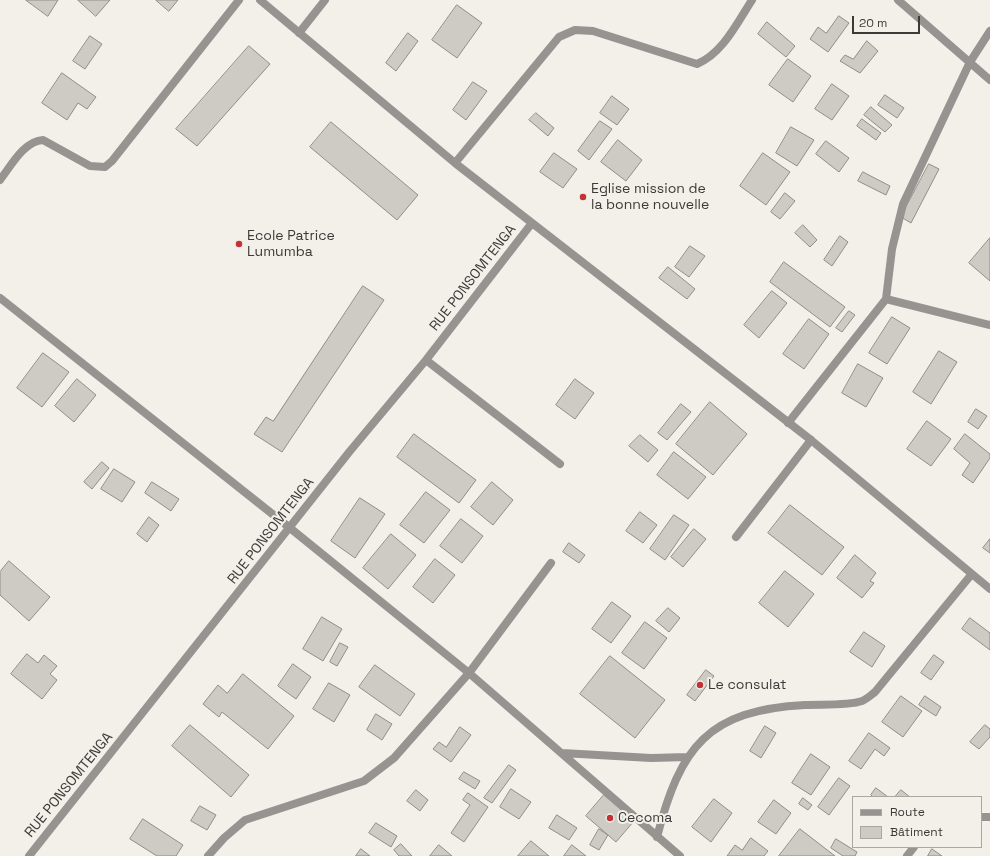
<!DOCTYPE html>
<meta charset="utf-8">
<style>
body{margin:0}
#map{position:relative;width:990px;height:856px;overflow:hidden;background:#f2f0e9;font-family:"Space Grotesk",sans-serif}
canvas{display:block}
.legend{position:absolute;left:852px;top:796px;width:130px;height:52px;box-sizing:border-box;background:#f2f0e9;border:1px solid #a9a7a2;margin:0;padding:5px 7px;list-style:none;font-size:12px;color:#3b3a38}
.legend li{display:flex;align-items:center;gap:8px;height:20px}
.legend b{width:20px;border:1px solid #a9a7a2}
.scale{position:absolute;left:852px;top:16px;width:68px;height:18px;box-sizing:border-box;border:2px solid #3b3a38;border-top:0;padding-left:5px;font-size:12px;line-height:14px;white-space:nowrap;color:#3b3a38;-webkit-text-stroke:3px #f2f0e9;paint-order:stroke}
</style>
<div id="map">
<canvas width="990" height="856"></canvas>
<ul class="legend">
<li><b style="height:5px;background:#969391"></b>Route</li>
<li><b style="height:11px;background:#cdcbc4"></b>Bâtiment</li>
</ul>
<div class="scale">20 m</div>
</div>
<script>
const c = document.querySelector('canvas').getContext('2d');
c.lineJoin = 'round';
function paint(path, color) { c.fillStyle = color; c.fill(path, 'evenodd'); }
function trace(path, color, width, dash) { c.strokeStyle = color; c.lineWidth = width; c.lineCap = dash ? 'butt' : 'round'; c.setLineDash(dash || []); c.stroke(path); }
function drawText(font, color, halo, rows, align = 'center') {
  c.font = font + ' "Space Grotesk",sans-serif'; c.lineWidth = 4; c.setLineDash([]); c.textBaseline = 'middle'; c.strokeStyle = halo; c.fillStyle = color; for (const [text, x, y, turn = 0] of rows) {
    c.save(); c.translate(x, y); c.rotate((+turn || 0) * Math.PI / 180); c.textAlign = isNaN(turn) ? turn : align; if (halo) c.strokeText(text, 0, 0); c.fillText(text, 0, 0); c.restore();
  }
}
const building = new Path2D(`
 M26 0H58L48 16Z
 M78 0H110L96 16Z
 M156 0H178L169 11Z
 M457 5 482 23 457 58 432 40Z
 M839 16 849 23 828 52 810 39 818 27 826 33Z
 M767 22 795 46 786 57 758 34Z
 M408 33 418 41 396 71 386 63Z
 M90 36 102 44 85 69 73 61Z
 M867 41 878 51 860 73 840 61 845 55 853 59Z
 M249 46 270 64 197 146 176 129Z
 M788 59 811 76 793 102 769 85Z
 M62 73 96 97 87 109 78 103 67 120 42 103Z
 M473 82 487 91 466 120 453 110Z
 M832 84 849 96 832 120 815 109Z
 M885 95 904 108 897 118 878 105Z
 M612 96 629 109 617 125 600 113Z
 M871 107 892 125 885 132 864 115Z
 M536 113 554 128 548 136 529 120Z
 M862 119 881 133 876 140 857 126Z
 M600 121 612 129 589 160 578 151Z
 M331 122 418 195 397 220 310 147Z
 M791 127 814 140 797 166 776 153Z
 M618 140 642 160 626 181 601 162Z
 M826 141 849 158 839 172 816 154Z
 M554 153 577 169 563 188 540 172Z
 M763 153 790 172 766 205 740 186Z
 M929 164 939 169 911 223 901 217Z
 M863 172 890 186 886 195 858 181Z
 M785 193 795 201 780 219 771 212Z
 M803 225 817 240 810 247 795 233Z
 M840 236 848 242 832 266 824 260Z
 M990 238V281L969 263Z
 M690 246 705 256 689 277 675 267Z
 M784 262 845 307 830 327 770 282Z
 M668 267 695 289 687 299 659 278Z
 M363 286 384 300 282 452 254 434 266 417 273 421Z
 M772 291 787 303 759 338 744 325Z
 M849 311 855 315 842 332 836 328Z
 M892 317 910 328 887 364 869 353Z
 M809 319 829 334 804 369 783 354Z
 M939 351 957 362 931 404 913 392Z
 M43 353 69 372 42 407 17 388Z
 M858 364 883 378 866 407 842 393Z
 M77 379 96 395 74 422 55 406Z
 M575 379 594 393 575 419 556 405Z
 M710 402 747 434 713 475 676 444Z
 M681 404 691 412 667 440 658 433Z
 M976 409 987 416 978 429 968 422Z
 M927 421 951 439 931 466 907 449Z
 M414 434 476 480 459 503 397 457Z
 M965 434 990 454V458L973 483 962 475 970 463 954 449Z
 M640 435 658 450 648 462 629 446Z
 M674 452 706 477 688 499 657 475Z
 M102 462 109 468 92 489 84 482Z
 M114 469 135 482 122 502 101 489Z
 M152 482 179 499 171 511 145 493Z
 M492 482 513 500 493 525 471 507Z
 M426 492 450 510 424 543 400 525Z
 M360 498 385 514 355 558 331 541Z
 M790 505 844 547 822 575 768 533Z
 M640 512 657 525 643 543 626 531Z
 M674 515 689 525 665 560 650 549Z
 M149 517 159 525 147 542 137 534Z
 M461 519 483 536 462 563 440 546Z
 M694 529 706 539 683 567 671 557Z
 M391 534 416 555 388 589 363 568Z
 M990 539V553L983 548Z
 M569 543 585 555 579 563 563 552Z
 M855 555 876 573 870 581 874 583 862 598 837 578Z
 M435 559 455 575 433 603 413 587Z
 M9 561 50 597 29 621 0 595V572Z
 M785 571 814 594 788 627 759 603Z
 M612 602 631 616 611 643 592 629Z
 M668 608 680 618 669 632 656 621Z
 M322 617 342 629 323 661 303 649Z
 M970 618 990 633V650L962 629Z
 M645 622 667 638 644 669 622 653Z
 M864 632 885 646 872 667 850 652Z
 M340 643 348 647 337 666 330 662Z
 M27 654 38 663 44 655 57 666 50 674 57 680 42 699 11 674Z
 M934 655 944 662 931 680 921 673Z
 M610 656 665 700 635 738 580 694Z
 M293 664 311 677 296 699 278 686Z
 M375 665 415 694 400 716 359 687Z
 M706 670 714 676 695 701 687 695Z
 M243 674 294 716 268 749 222 712 219 717 203 704 218 685 227 693Z
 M329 683 350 695 334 722 313 709Z
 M901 696 922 711 903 737 882 722Z
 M925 696 941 707 936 716 919 705Z
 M376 714 392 724 382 740 367 730Z
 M190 725 249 775 231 797 172 746Z
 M985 725 990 729V737L979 749 970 742Z
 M765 726 776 733 761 758 750 751Z
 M460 727 471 735 451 762 433 749 439 742 446 747Z
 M869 733 890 748 884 756 875 749 861 769 849 761Z
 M811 754 830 767 811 795 792 783Z
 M509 765 516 770 492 803 484 798Z
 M464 772 480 781 475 789 459 779Z
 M839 778 850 786 829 815 818 807Z
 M876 788 888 797H873L871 795Z
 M511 789 531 802 519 819 500 807Z
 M416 790 428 800 420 811 407 801Z
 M901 790 910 797H895Z
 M468 793 488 807 464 842 451 833 470 805 463 800Z
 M604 795 634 821 616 842 586 816Z
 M803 798 812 805 808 810 799 804Z
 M714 799 732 813 711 842 692 827Z
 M774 800 791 813 776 834 758 822Z
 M200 806 216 815 207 830 191 821Z
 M557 815 577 828 569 840 549 828Z
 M143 819 183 845 176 856H157L130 839Z
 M376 823 397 836 391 847 369 833Z
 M599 829 608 835 599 850 590 845Z
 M800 829 835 856H779Z
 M751 838 768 851 764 856H727L735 845 742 850Z
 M836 839 857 852 855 856H843L831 848Z
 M531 841 549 856H518Z
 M401 844 412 856H399L394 850Z
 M439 845 452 856H430Z
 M572 845 586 856H564Z
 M361 849 370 856H356Z
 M932 849 942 856H928Z`);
paint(building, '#cdcbc4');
trace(building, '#8f8d87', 1);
trace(new Path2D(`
 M736 537 811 440`), '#969391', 8);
trace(new Path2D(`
 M260 0 455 163 811 440 990 589
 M898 0 990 80
 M299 33 325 0
 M455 163 559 37 575 30 593 31 697 64C723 53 737 23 752 0
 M0 180C11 166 24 141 43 140L90 166 105 167 112 161 239 0
 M0 298 290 528 469 673 680 856
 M886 299 990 325
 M426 360 560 464
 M788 423 886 299 892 249 903 204 970 62 990 31
 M562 753 651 758 688 757
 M981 817H990
 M657 837C680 747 708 710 805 705 820 704 848 706 862 701 867 699 871 695 875 692L971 575
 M29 856 350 451 426 360 532 223
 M208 856 224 838 245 820 364 781 394 758 469 673 551 563
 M907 856 914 847`), '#969391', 8);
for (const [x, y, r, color] of [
 [583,197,4,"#c23336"],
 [239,244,4,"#c23336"],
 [700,685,4,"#c23336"],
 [610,818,4,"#c23336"]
]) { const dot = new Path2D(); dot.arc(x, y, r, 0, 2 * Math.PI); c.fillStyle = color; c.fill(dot); trace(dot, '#f2f0e9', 1.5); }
drawText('14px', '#3b3a38', '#f2f0e9', [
 ["Eglise mission de",591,189],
 ["la bonne nouvelle",591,205],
 ["Ecole Patrice",247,236],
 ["Lumumba",247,252],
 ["Le consulat",708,685],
 ["Cecoma",618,818]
], 'left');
drawText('14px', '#3b3a38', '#f2f0e9', [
 ["RUE PONSOMTENGA",473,278,-52],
 ["RUE PONSOMTENGA",271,531,-52],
 ["RUE PONSOMTENGA",69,785,-51]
]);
</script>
